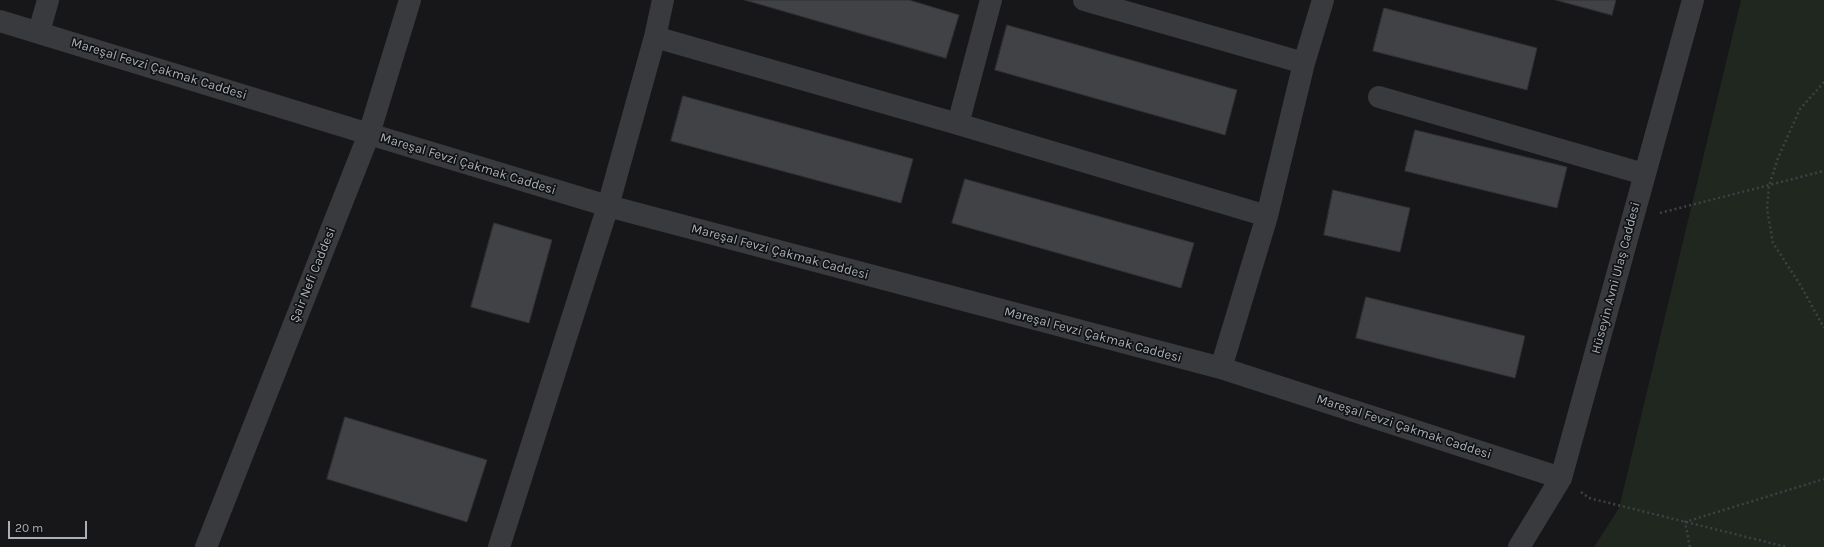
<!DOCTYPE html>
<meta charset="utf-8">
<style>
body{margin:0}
#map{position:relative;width:1824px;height:547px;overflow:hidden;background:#171719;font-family:Karla,sans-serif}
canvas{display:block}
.scale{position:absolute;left:8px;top:521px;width:79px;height:18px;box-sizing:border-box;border:2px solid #a8b1b9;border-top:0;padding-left:5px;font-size:12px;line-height:14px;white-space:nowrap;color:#a8b1b9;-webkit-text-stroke:3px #121214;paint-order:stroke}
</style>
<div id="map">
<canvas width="1824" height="547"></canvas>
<div class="scale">20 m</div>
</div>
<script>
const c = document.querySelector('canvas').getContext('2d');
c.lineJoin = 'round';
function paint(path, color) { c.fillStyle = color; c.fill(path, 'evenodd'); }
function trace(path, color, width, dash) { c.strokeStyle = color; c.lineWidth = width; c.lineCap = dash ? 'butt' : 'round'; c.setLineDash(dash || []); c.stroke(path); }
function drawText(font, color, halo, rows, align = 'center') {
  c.font = font + ' Karla,sans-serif'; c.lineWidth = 3.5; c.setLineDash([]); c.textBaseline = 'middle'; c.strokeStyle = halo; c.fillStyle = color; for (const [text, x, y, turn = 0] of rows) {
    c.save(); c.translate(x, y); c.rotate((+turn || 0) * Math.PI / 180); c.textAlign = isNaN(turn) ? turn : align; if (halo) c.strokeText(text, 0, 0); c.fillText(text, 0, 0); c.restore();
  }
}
paint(new Path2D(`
 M1741 0H1824V547H1594L1619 508Z`), '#1f271f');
const building = new Path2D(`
 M745 0H909L959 15 946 58Z
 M1556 0H1616L1612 15Z
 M1384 8 1537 48 1527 90 1373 51Z
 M1007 25 1237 90 1225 135 995 70Z
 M683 96 913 159 901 203 671 141Z
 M1415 130 1567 167 1557 208 1405 171Z
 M965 179 1194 243 1181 288 952 223Z
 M1333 190 1410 208 1400 252 1324 235Z
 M494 223 552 240 529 323 471 307Z
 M1366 297 1525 336 1515 378 1356 338Z
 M345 417 487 460 467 522 327 479Z`);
paint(building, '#414246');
trace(building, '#313135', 1);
trace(new Path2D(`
 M1824 82 1800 109 1778 158 1769 186 1767 209 1773 243 1801 286 1824 328
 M1660 213 1824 171
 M1581 492 1589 498 1787 547
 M1690 547 1685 522 1824 479`), '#3e4145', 2.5, [2, 3]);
trace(new Path2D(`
 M1084 0 1304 63
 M39 32 48 0
 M655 37 958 124 1267 216
 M1379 97 1644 174
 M958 124 991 0
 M369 134 608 206 1221 368 1561 478
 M1221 368 1267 216 1304 63 1323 0
 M499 547 608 206 655 37 663 0
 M1519 547 1561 478 1693 0`), '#383a3e', 22);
trace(new Path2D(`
 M0 21 369 134
 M206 547 369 134 410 0`), '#383a3e', 22);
drawText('13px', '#a8b1b9', '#121214', [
 ["Mareşal Fevzi Çakmak Caddesi",159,69,17],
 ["Mareşal Fevzi Çakmak Caddesi",468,164,17],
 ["Mareşal Fevzi Çakmak Caddesi",780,252,15],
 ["Şair Nefi Caddesi",313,275,-68],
 ["Hüseyin Avni Ulaş Caddesi",1616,278,-75],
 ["Mareşal Fevzi Çakmak Caddesi",1093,335,15],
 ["Mareşal Fevzi Çakmak Caddesi",1404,427,18]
]);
</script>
